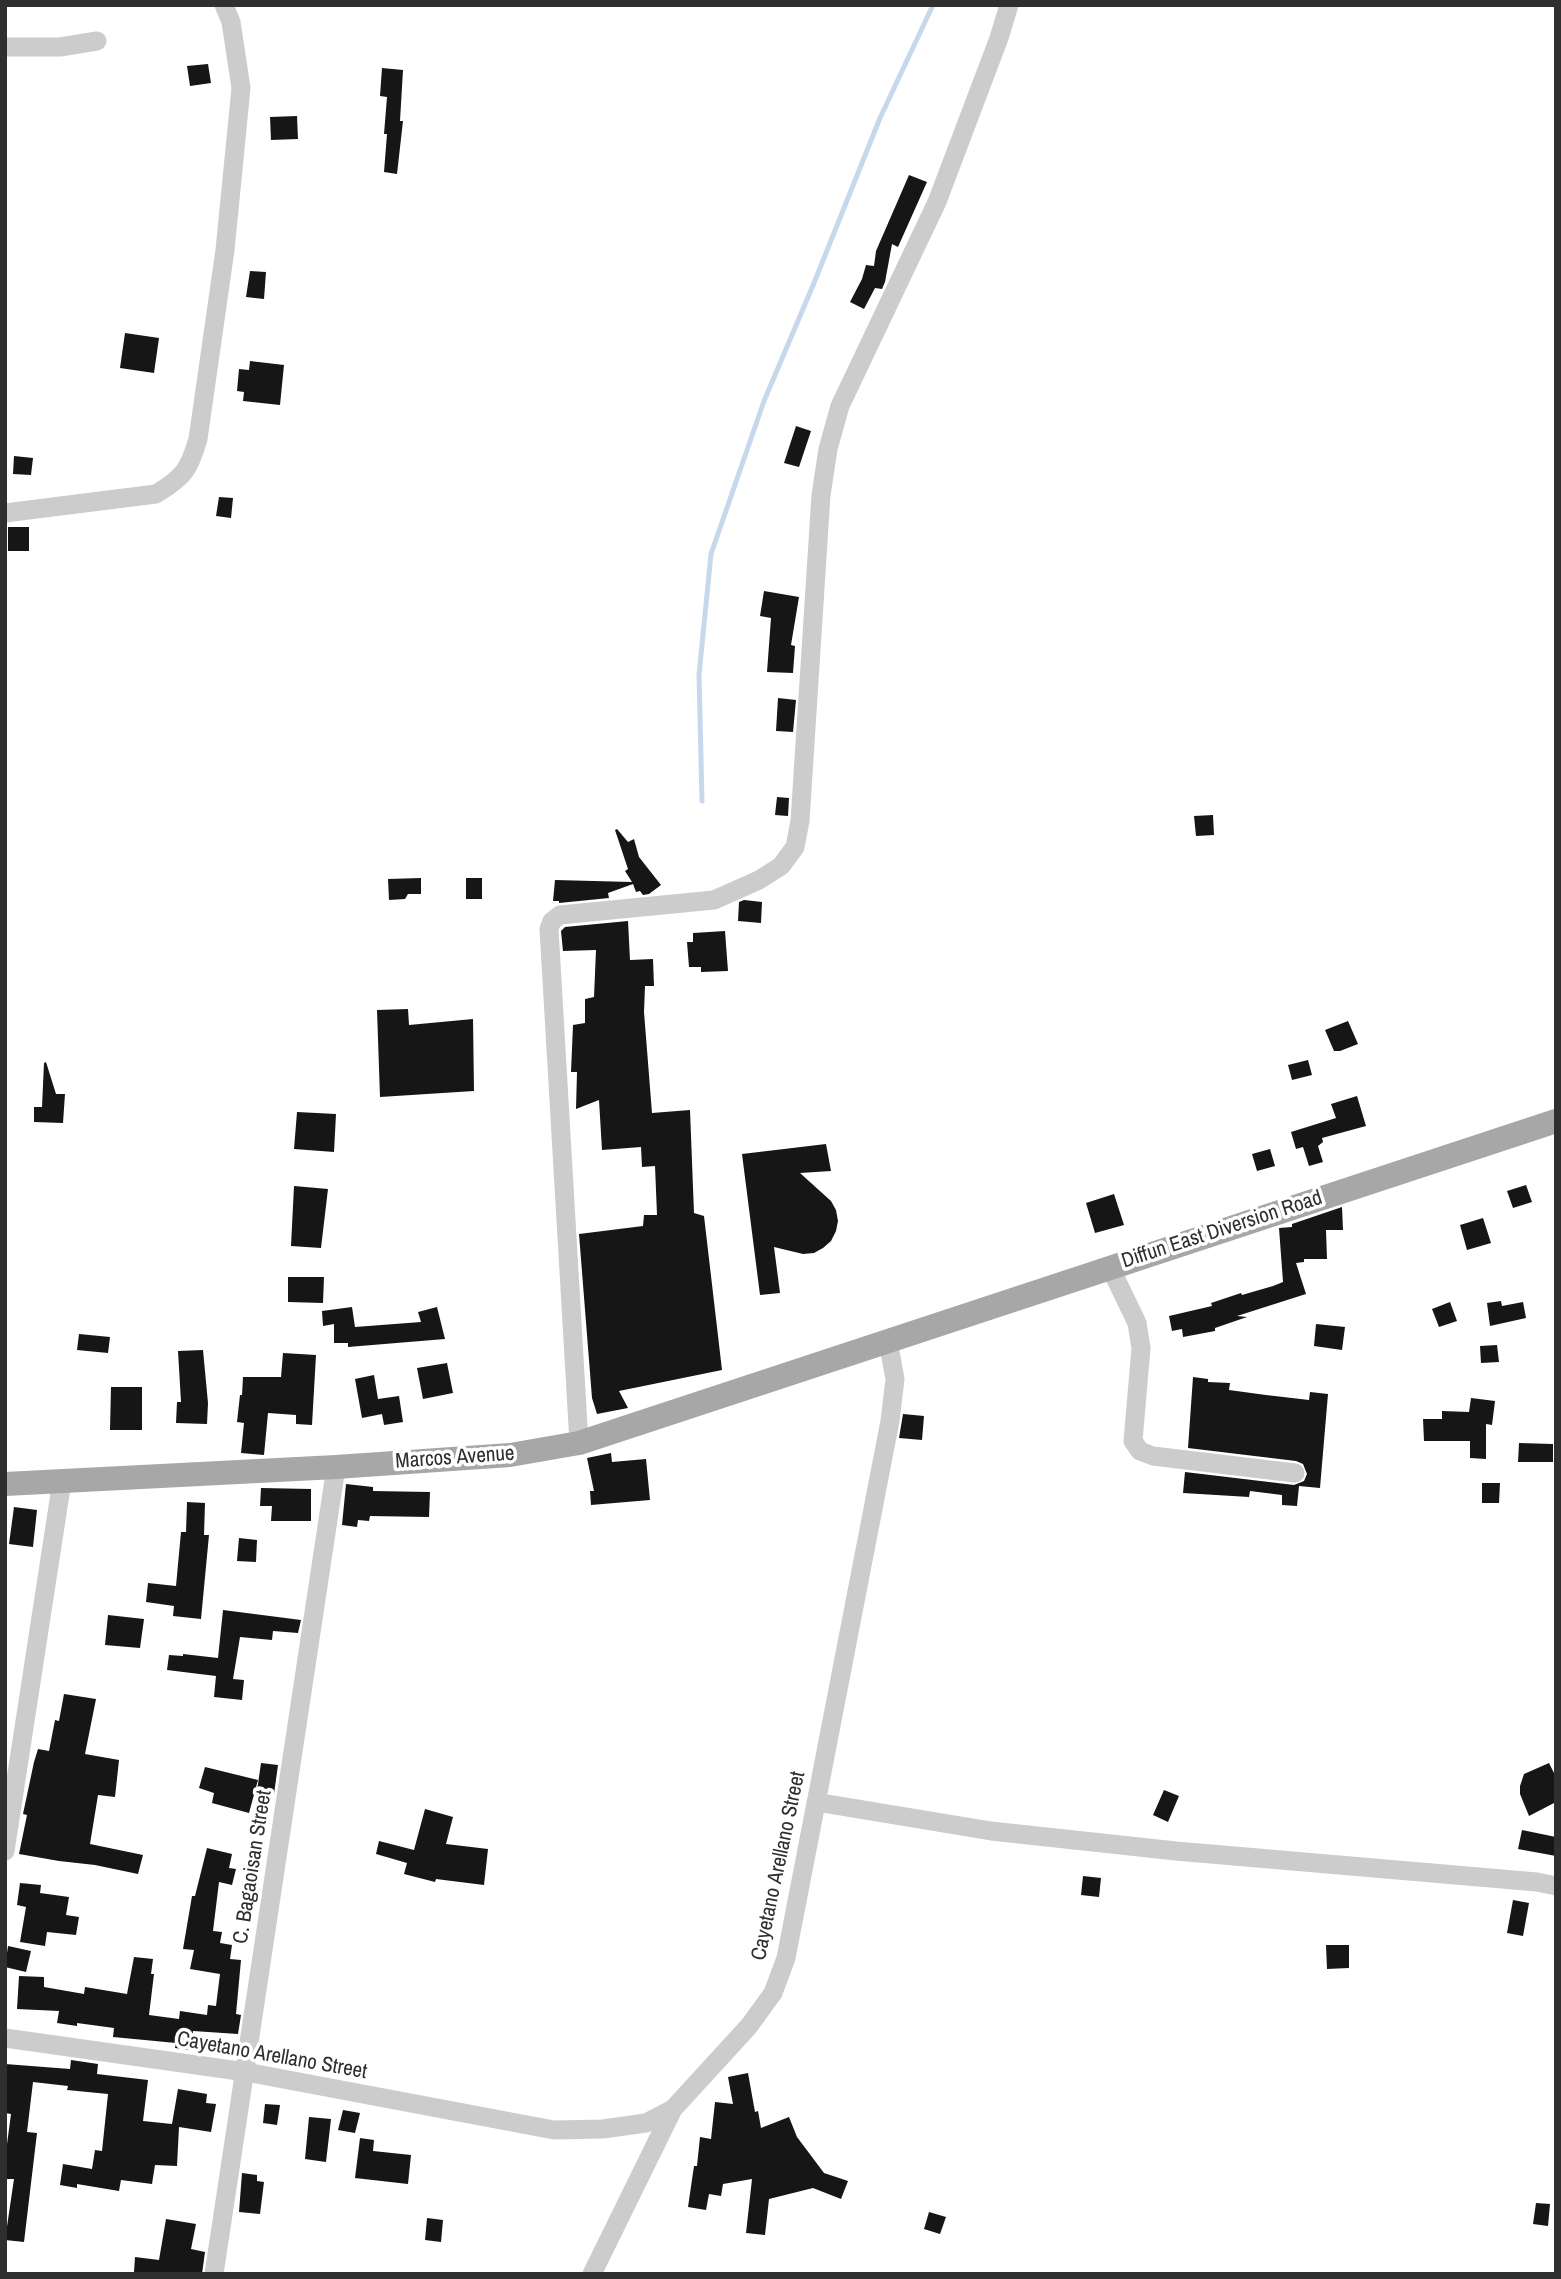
<!DOCTYPE html>
<style>
body{margin:0}
#map{position:relative;width:1561px;height:2279px;overflow:hidden;background:#fff;font-family:"Archivo Narrow",sans-serif}
canvas{display:block}
.frame{position:absolute;inset:0;border:7px solid #2f2f2f;pointer-events:none}
</style>
<div id="map">
<canvas width="1561" height="2279"></canvas>
<div class="frame"></div>
</div>
<script>
const c = document.querySelector('canvas').getContext('2d');
c.lineJoin = 'round';
function trace(path, color, width, dash) { c.strokeStyle = color; c.lineWidth = width; c.lineCap = dash ? 'butt' : 'round'; c.setLineDash(dash || []); c.stroke(path); }
function paint(path, color) { c.fillStyle = color; c.fill(path, 'evenodd'); }
function drawText(font, color, halo, rows, align = 'center') {
  c.font = font + ' "Archivo Narrow",sans-serif'; c.lineWidth = 7; c.setLineDash([]); c.textBaseline = 'middle'; c.strokeStyle = halo; c.fillStyle = color; for (const [text, x, y, turn = 0] of rows) {
    c.save(); c.translate(x, y); c.rotate((+turn || 0) * Math.PI / 180); c.textAlign = isNaN(turn) ? turn : align; if (halo) c.strokeText(text, 0, 0); c.fillText(text, 0, 0); c.restore();
  }
}
trace(new Path2D(`
 M702 801 699 675 711 554 764 401 814 283 880 118 933 5`), '#c8d8ec', 5);
paint(new Path2D(`
 M208 64 211 83 190 86 187 66Z
 M382 68 403 70 400 121H403L397 174 384 172 387 134H384L387 97 380 96Z
 M297 116 298 139 271 140 270 117Z
 M909 175 927 182 898 247 892 244 885 282 882 289 875 288 864 309 850 302 862 279 866 265 874 266 876 251Z
 M250 271 266 272 264 299 246 297Z
 M125 333 159 338 154 373 120 368Z
 M250 361 284 365 280 405 243 401 244 392 237 391 239 369 249 370Z
 M796 426 811 431 799 467 784 463Z
 M14 456 33 458 31 475 13 474Z
 M219 497 233 498 231 518 216 516Z
 M8 527H29V551H8Z
 M764 591 799 597 791 645 795 646 793 673 767 672 771 618 760 616Z
 M778 698 796 700 793 732 776 731Z
 M777 797 789 798 788 816 775 815Z
 M1213 815 1214 835 1196 836 1194 816Z
 M617 829 628 842 634 839 639 857 661 885 649 894 643 895 640 891 636 892 633 884 608 893 609 898 559 903V901H553L555 880 632 882 625 871 628 869 615 830Z
 M421 878V894H408L405 899 389 900 388 879Z
 M466 878H482V899H466Z
 M744 900 762 902 761 923 738 921 739 902Z
 M628 921 630 960 653 959 654 986H645L644 1012 652 1113 690 1110 694 1213 704 1216 722 1370 619 1391 628 1408 597 1414 592 1398 579 1234 643 1226 644 1215H657L655 1166 642 1167 641 1147 602 1150 599 1100 576 1109 577 1072H571L573 1025 585 1023V999L594 997 596 950 563 951 561 931 565 927Z
 M725 931 728 971 701 972V967H689L687 942H693V933Z
 M408 1009 409 1025 473 1019 474 1091 380 1097 377 1010Z
 M1348 1021 1358 1044 1340 1051H1334L1325 1030Z
 M1308 1060 1312 1075 1292 1080 1288 1065Z
 M46 1062 56 1094H65L63 1123 34 1122V1107H42L44 1063Z
 M1357 1096 1366 1126 1322 1138 1323 1142 1318 1146 1323 1162 1309 1166 1303 1147 1296 1149 1291 1132 1336 1118 1331 1104Z
 M297 1112 336 1114 334 1152 294 1149Z
 M826 1144 831 1171 800 1173 831 1201 836 1210 838 1221 836 1231 831 1241 823 1248 814 1253 803 1254 774 1247 780 1293 760 1295 742 1154Z
 M1270 1149 1275 1166 1257 1171 1252 1154Z
 M1526 1185 1532 1202 1513 1208 1507 1191Z
 M294 1186 328 1189 321 1248 291 1246Z
 M1114 1194 1124 1225 1095 1233 1086 1203Z
 M1342 1207 1343 1230H1326L1327 1259H1304V1262L1296 1263 1306 1294 1237 1316 1247 1317 1215 1328V1331L1183 1337 1182 1329 1172 1331 1169 1316 1212 1306 1211 1303 1241 1293 1242 1295 1273 1286 1283 1282 1279 1228 1292 1227V1224Z
 M1483 1218 1491 1243 1467 1250 1460 1225Z
 M288 1277H324L323 1303 288 1302Z
 M1501 1301 1502 1306 1523 1302 1526 1318 1490 1326 1487 1303Z
 M1450 1302 1457 1321 1439 1327 1432 1309Z
 M352 1307 355 1327 421 1322 418 1312 437 1307 445 1339 348 1347V1343H334V1324L323 1326 322 1311Z
 M1316 1324 1345 1327 1342 1350 1314 1346Z
 M79 1334 110 1337 108 1353 77 1350Z
 M1497 1345 1499 1362 1481 1363 1480 1346Z
 M203 1350 208 1403 207 1424 176 1423 177 1402H181L178 1351Z
 M283 1353 316 1355 312 1425 296 1424V1415L268 1413 264 1455 241 1453 244 1423 237 1422 240 1395H242L243 1377H281Z
 M447 1363 453 1393 423 1399 417 1368Z
 M374 1375 378 1399 399 1396 403 1422 384 1425 382 1414 362 1418 355 1379Z
 M1193 1377 1208 1379V1382L1230 1383 1229 1390 1266 1395 1309 1400 1310 1392 1328 1394 1320 1488 1299 1486 1297 1506 1282 1505V1495L1250 1491 1249 1497 1183 1493 1185 1472 1294 1485 1304 1481 1307 1474 1303 1464 1296 1461 1188 1448Z
 M111 1387H142V1430H110Z
 M1471 1398 1495 1401 1492 1425 1486 1424V1459L1470 1458V1441H1424L1423 1419H1442V1411L1469 1412Z
 M903 1414 924 1416 922 1440 899 1438Z
 M1519 1443 1553 1444V1462H1518Z
 M611 1453 612 1462 646 1459 650 1500 591 1505 590 1491H594L587 1458Z
 M1482 1483H1500L1499 1503H1482Z
 M346 1484 373 1487V1491L430 1492 429 1517 370 1516 369 1521 358 1520 357 1527 342 1525Z
 M261 1488 311 1489V1521H271L272 1506H260Z
 M187 1502 205 1503 204 1535H209L201 1619 173 1616 174 1606 146 1602 148 1583 176 1586 181 1532H186Z
 M14 1507 37 1510 33 1547 9 1544Z
 M239 1538 257 1540 256 1562 237 1561Z
 M223 1610 301 1620 298 1633 273 1631 272 1640 240 1637 233 1679 244 1680 242 1700 214 1697 216 1676 167 1670 169 1655 183 1656V1654L218 1658Z
 M108 1615 144 1619 140 1648 105 1645Z
 M64 1694 96 1699 85 1754 119 1760 115 1797 98 1795 90 1844 143 1855 138 1874 95 1865 59 1861 19 1854 27 1815 23 1814 34 1762 38 1749 49 1751 55 1720 59 1721Z
 M261 1763 278 1765 274 1794 257 1791Z
 M1549 1763 1556 1777V1802L1529 1816 1520 1794V1786L1524 1774Z
 M205 1767 258 1780 249 1813 212 1803 214 1793 199 1788Z
 M1164 1790 1179 1796 1168 1822 1153 1815Z
 M425 1809 453 1817 446 1844 488 1849 484 1885 436 1879 435 1882 404 1874 407 1863 376 1854 379 1841 414 1850Z
 M1522 1830 1556 1837V1856L1518 1849Z
 M207 1848 232 1854 229 1868 236 1869 232 1885 219 1882 213 1931 222 1932 220 1943 232 1945 230 1959 241 1960 236 2014 241 2015 238 2034 193 2031 191 2050 175 2048 176 2043 113 2037 114 2028 77 2023V2026L57 2023 59 2011 17 2009 19 1976 44 1977V1987L84 1994 85 1987 127 1994 134 1957 153 1959 151 1974H154L149 2015 179 2019 180 2011 207 2015 208 2005 216 2006 220 1974 190 1969 194 1950 183 1949 192 1896H195Z
 M1083 1876 1101 1878 1099 1897 1081 1895Z
 M20 1883 41 1885 40 1893 69 1897 66 1915 79 1917 76 1935 47 1932 45 1946 20 1942 26 1907 17 1905Z
 M1513 1900 1529 1903 1523 1936 1507 1933Z
 M1326 1945H1349V1968L1327 1969Z
 M8 1946 31 1951 26 1972 5 1967Z
 M71 2060 98 2064 97 2074 148 2080 143 2121 172 2124 178 2089 207 2094 206 2103 216 2104 211 2132 179 2127 177 2166 155 2165 152 2184 121 2180 119 2191 77 2184V2188L60 2185 63 2164 92 2169 95 2150 102 2151 108 2094 67 2090 68 2086 33 2082 27 2132 37 2133 24 2242 5 2240 14 2179H5V2144H7L11 2114 5 2113V2064L70 2069Z
 M748 2073 755 2112 758 2111 761 2128 789 2117 797 2137 824 2173 848 2181 841 2199 813 2188 769 2199 765 2235 746 2233 752 2179 723 2184 721 2196 709 2194 706 2210 688 2207 694 2166H697L700 2137 711 2139 715 2102 733 2104 728 2077Z
 M265 2104 280 2105 277 2125 263 2123Z
 M343 2110 360 2113 355 2133 338 2130Z
 M309 2117 331 2119 326 2162 305 2159Z
 M360 2138 374 2140 373 2151 411 2155 408 2184 355 2178Z
 M242 2173 257 2175V2181L264 2182 260 2214 239 2212Z
 M1536 2203 1550 2204 1548 2226 1533 2224Z
 M929 2212 946 2217 940 2234 924 2229Z
 M427 2218 443 2220 441 2242 425 2240Z
 M166 2219 196 2224 191 2249 205 2252 202 2274H151L134 2272 135 2257 159 2260Z`), '#161616');
trace(new Path2D(`
 M5 47H60L97 41
 M5 513 156 494C184 477 189 470 198 439L225 250 241 88 231 22 224 5
 M1110 1267 1137 1323 1141 1348 1133 1441 1140 1451 1153 1456 1295 1473
 M579 1443 549 929 552 921 560 915 714 900 759 880 781 866 795 847 800 821 821 495 828 449 840 406 937 202 999 38 1009 5
 M816 1802 991 1831 1176 1851 1537 1882 1556 1886
 M5 1851 62 1481
 M5 2038 246 2072 554 2130 603 2129 646 2123 673 2109 749 2026 773 1993 786 1958 890 1421 895 1379 888 1341
 M214 2274 336 1467
 M592 2274 673 2109`), '#ccc', 19);
trace(new Path2D(`
 M5 1484 336 1467 510 1455 579 1443 1556 1121`), '#a7a7a7', 24);
drawText('21px', '#2f2f2f', '#fff', [
 ["Diffun East Diversion Road",1222,1230,-18],
 ["Marcos Avenue",455,1458,-4],
 ["Cayetano Arellano Street",779,1866,-78],
 ["C. Bagaoisan Street",253,1867,-81],
 ["Cayetano Arellano Street",272,2056,10]
]);
</script>
